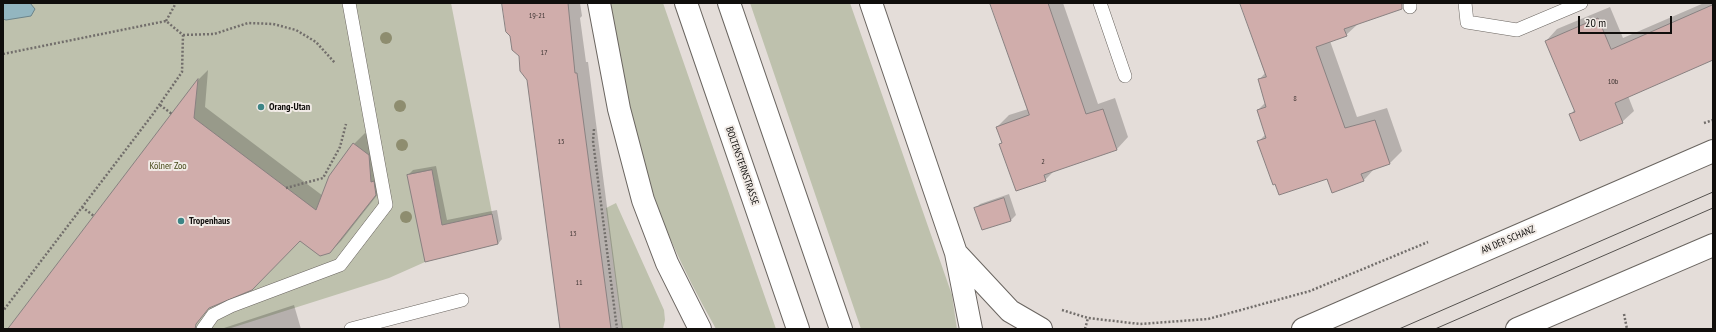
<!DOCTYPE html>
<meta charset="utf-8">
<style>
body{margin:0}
#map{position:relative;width:1716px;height:332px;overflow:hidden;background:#e4ddd9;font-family:"PT Sans Narrow",sans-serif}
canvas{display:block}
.frame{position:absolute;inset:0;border:4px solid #100e0c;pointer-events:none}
.scale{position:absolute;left:1578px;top:16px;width:94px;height:18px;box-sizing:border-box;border:2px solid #100e0c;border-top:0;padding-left:5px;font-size:12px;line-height:14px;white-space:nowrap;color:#100e0c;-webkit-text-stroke:3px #f1ebe6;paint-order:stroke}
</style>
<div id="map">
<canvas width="1716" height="332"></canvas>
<div class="frame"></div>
<div class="scale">20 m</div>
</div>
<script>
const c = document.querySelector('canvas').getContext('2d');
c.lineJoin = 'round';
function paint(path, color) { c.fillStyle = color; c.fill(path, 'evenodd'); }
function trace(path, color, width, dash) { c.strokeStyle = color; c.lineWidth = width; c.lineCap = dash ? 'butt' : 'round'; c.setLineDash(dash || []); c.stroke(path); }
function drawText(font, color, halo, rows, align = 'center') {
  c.font = font + ' "PT Sans Narrow",sans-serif'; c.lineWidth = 4; c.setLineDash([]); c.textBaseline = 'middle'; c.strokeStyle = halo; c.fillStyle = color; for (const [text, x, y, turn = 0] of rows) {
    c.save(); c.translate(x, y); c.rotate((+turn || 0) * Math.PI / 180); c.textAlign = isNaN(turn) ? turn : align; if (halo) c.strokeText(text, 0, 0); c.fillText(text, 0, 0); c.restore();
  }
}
paint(new Path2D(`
 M3 3H451L498 244 425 262 389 278 228 329H3Z
 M611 3H663L776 329H716C699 299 683 268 669 236 639 162 621 82 611 3Z
 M750 3H850L952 295 957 329H861Z
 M616 203 664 310 665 320 663 329H622L606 208Z`), '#bec1ad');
const water = new Path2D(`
 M3 3H30L35 9 31 16 6 20 3 19Z`);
paint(water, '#93b6c0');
trace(water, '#6c848a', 1);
paint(new Path2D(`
 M503 3H580L582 16 580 18 586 62H588L623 329H560L528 79Z
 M991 3H1063L1098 104 1115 98 1128 137 1117 149 1055 170 1045 180 1000 144 1002 142 997 127 1009 115 1028 109Z
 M1241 3H1383L1359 23 1346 35 1330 41 1357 117 1387 108 1402 151 1390 163 1375 168 1363 181 1328 178 1258 142 1266 134 1258 110 1266 102 1259 80 1265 73Z
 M1704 3H1713V59L1628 96 1634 111 1622 122 1570 115 1575 109 1546 41 1557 29 1610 7 1623 38Z
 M208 70 205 107 323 196 354 144 365 133 379 145 386 184 341 241 330 252 300 240 210 306 192 329H9L199 79Z
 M436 166 447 220 497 210 502 239 498 244 425 261 408 175 413 170Z
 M1009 194 1016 215 1011 220 983 229 975 209 980 204Z
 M294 305 301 329H222L224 328Z`), '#0003');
const building = new Path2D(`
 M502 3H568L575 73H577L611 329H560L527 80 520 71 519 56 512 50 510 36 506 32Z
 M990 3H1048L1086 114 1103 109 1117 150 1044 175 1046 181 1016 191 999 144 1002 143 996 127 1029 115Z
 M1240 3H1402V9L1344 29 1347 36 1316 47 1345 128 1375 120 1390 164 1361 174 1364 181 1332 193 1327 179 1279 195 1275 184 1273 185 1257 141 1266 138 1257 110 1266 107 1258 79 1266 77Z
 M1713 5V60L1615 103 1623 123 1580 141 1569 114 1575 112 1545 41 1598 18 1611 49Z
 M198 79 194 118 316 210 329 176 353 143 369 155 371 182 374 181 376 195 330 253 320 256 300 241 252 290 209 308 196 324 195 329H8Z
 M432 170 442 225 492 214 498 244 425 262 407 175Z
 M1004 198 1011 221 982 230 974 208Z`);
paint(building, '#d0adab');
trace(building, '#898181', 1);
const lane = new Path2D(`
 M1100 3 1125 76
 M1410 3V7
 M1465 3 1467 22 1517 30 1581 3
 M203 329 213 315 231 306 340 265 386 205 349 3
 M351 329 462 300`);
const secondary = new Path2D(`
 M599 3 619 109 643 200 667 263 700 329
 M871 3 956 253 971 329
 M956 253 1010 311 1041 329
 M1303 329 1713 151
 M1517 329 1713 245`);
const primary = new Path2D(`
 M686 3 798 329
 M729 3 841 329`);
trace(lane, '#6a6560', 14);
trace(secondary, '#6a6560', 24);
trace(primary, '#6a6560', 24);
trace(new Path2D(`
 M166 21 176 3
 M183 35 214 34 248 23 273 24 296 30 316 42 335 63
 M3 54 166 21 183 35 182 72 153 114 3 311
 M160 105 172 114
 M1704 123 1713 120
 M594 129 593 141 617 329
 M286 188 323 178 340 147 346 124
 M82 207 94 216
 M1062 310 1088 318 1140 324 1208 319 1310 291 1428 242
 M1624 314 1627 329
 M1085 329 1088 318`), '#726e6b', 2.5, [2, 2]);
trace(lane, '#fff', 13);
trace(secondary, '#fff', 22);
trace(primary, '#fff', 22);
trace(new Path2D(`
 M1399 329 1713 192
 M1435 329 1713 208`), '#55524f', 1);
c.fillStyle = '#8e8d6f';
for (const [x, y] of [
 [386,38],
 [400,106],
 [402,145],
 [406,217]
]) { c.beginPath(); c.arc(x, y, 6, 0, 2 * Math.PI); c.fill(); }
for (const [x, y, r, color] of [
 [261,107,4,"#3d8586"],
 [181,221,4,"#3d8586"]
]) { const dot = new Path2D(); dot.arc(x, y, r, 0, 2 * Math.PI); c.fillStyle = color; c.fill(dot); trace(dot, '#f1ebe6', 1.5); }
drawText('8px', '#403634', null, [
 ["19-21",537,16],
 ["17",544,53],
 ["10b",1613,82],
 ["8",1295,99],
 ["15",561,142],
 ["2",1043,162],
 ["13",573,234],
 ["11",579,283]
]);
drawText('bold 10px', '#100e0c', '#f1ebe6', [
 ["Orang-Utan",269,107],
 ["Tropenhaus",189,221]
], 'left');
drawText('10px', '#474b19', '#f1ebe6', [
 ["Kölner Zoo",168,166]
]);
drawText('10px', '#100e0c', '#f1ebe6', [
 ["BOLTENSTERNSTRASSE",742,166,71],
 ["AN DER SCHANZ",1508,240,-23]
]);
</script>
